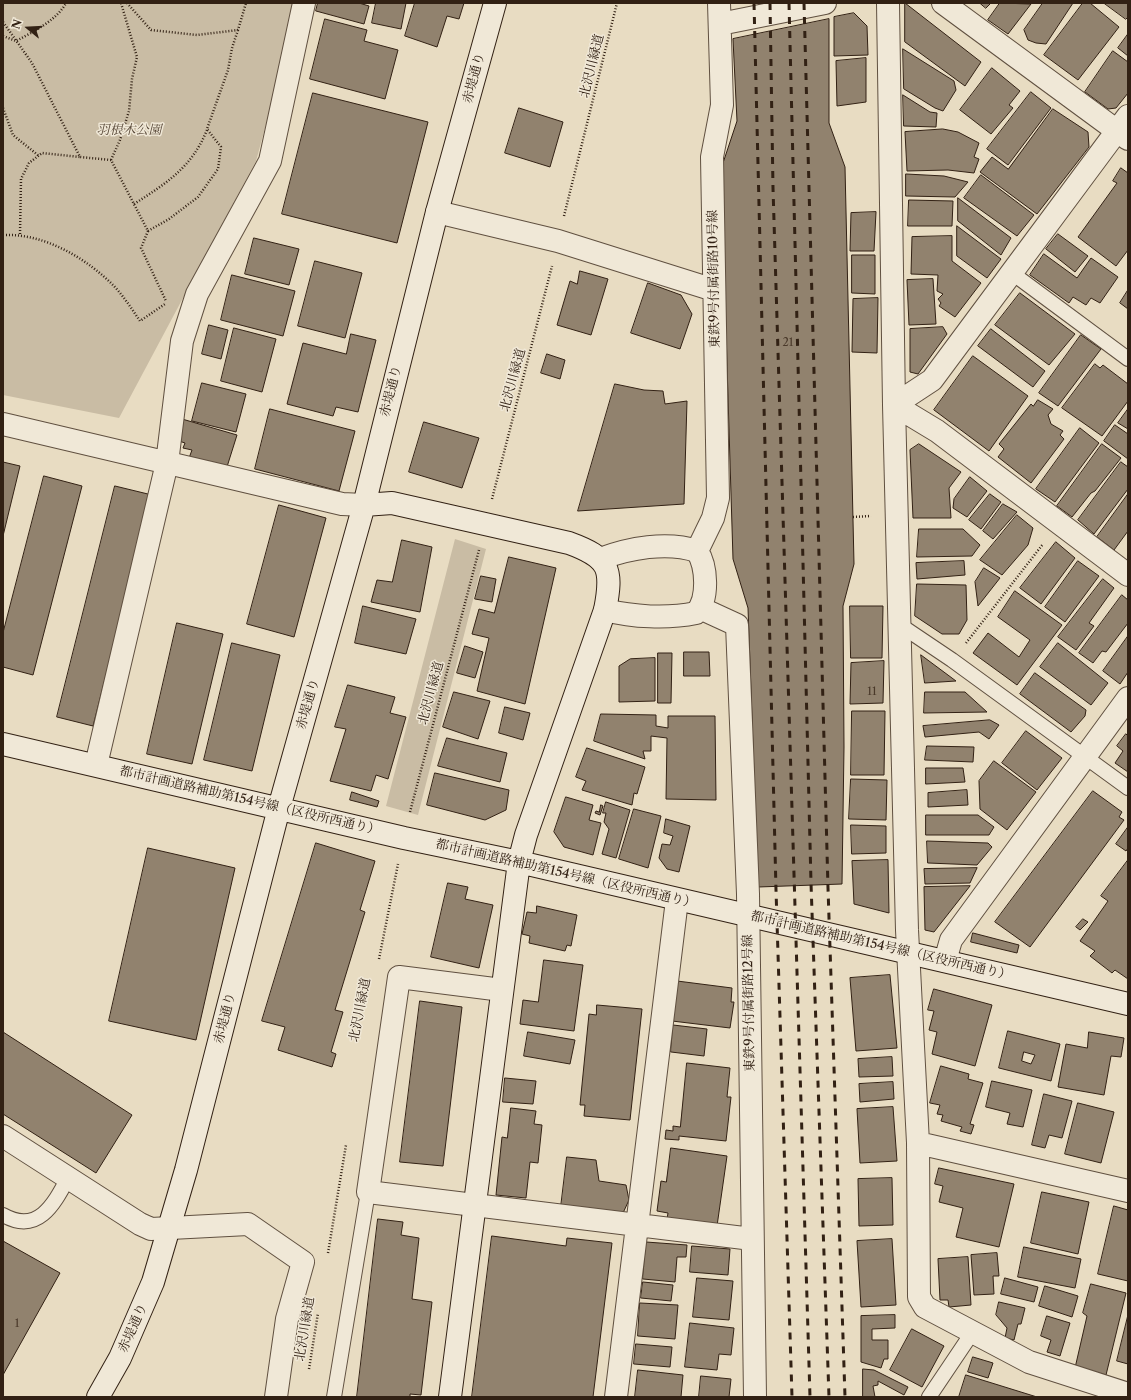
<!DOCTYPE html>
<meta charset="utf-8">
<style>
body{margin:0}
#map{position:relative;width:1131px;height:1400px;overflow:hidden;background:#e8dcc2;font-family:"Libre Caslon Text",serif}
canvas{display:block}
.frame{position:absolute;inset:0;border:4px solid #322114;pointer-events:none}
.north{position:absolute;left:8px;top:8px;width:40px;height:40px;-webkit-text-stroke:3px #f0e8d7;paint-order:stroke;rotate:288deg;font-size:11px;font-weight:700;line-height:16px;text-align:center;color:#322114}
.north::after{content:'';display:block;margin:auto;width:14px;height:18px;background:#322114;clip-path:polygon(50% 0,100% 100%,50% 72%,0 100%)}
</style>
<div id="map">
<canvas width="1131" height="1400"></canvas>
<div class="frame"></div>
<div class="north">N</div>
</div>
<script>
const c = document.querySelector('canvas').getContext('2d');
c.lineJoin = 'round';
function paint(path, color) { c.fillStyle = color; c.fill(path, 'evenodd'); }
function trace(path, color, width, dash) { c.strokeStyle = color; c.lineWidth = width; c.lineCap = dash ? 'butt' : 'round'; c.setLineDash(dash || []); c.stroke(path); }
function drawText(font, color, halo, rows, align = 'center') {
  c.font = font + ' "Libre Caslon Text","Noto Serif JP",serif'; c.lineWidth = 3; c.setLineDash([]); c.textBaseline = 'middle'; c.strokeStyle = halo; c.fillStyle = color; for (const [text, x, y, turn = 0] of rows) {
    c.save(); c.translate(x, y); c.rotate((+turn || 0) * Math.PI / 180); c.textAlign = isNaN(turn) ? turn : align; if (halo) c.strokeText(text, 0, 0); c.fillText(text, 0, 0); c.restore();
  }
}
paint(new Path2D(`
 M3 3H299L256 161 119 418 3 395Z
 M455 539 486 549 418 815 386 806Z`), '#c9bca4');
const building = new Path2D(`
 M318 3H359L369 6 364 24 316 11Z
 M376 3H406L401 29 372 23Z
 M415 3H464L459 19 447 16 437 47 405 36Z
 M905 3 981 62 965 86 905 42Z
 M980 3H991L986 8Z
 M1000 3 1031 4 1008 34 988 20Z
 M1043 3H1073L1046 44 1036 43 1028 40 1024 30Z
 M1083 3H1090L1119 27 1078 80 1044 55Z
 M1104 3H1128V17L1126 19Z
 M854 13 867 26 868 55 834 56V17Z
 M325 19 367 30 364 41 398 50 385 99 310 79Z
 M829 19V123L845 167 854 564 843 606 844 747 842 884 758 887 748 608 733 559 721 169 737 121 733 39Z
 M1128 34V56L1118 48Z
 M903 49 954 81 956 90 943 111 935 108 904 89Z
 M1113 51 1128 62V93L1116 108 1108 109 1085 92Z
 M866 58V102L837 106 836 61Z
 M992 68 1020 91 1009 105 1013 108 991 134 960 110Z
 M1031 92 1051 108 1008 165 987 149Z
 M313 93 428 122 397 243 282 214Z
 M903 95 930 112 937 113 936 127 904 126Z
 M519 108 563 122 550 167 505 153Z
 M1053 109 1088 132 1089 147 1037 214 980 172 992 157 1008 169Z
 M943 129 958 132 979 143 974 157 979 159 974 173 948 170 907 171 905 132Z
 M1121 168 1128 173V250L1116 266 1078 237 1117 183 1113 181Z
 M906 174 944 176 968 182 955 197 906 196Z
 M981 175 1034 215 1017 236 964 198Z
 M958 198 1011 238 1001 255 958 221Z
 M909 200 953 201 952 226H908Z
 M876 212 874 251H850L851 213Z
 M957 226 1001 259 987 278 957 256Z
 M1058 234 1088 256 1075 272 1046 249Z
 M952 236V261L981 283 955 317 939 306 941 303 938 299 943 294 937 291 938 275 911 274 912 237Z
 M254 238 299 249 289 285 245 274Z
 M1044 254 1077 278 1091 258 1118 277 1100 303 1091 298 1086 305 1073 297 1069 303 1030 275Z
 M852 255H875V294L852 293Z
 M315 261 362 273 345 338 298 326Z
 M580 271 608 279 591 335 557 325 570 281 577 284Z
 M232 275 295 291 283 336 221 320Z
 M933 279 936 324 909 325 907 280Z
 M648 283 681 295 692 314 680 349 631 333Z
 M1128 290V309L1120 303Z
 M1020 293 1075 334 1049 365 995 325Z
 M878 298 877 353 852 352 853 299Z
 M209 325 228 330 221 359 202 354Z
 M943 327 947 334 918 374 910 372V329Z
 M234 328 276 339 262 392 221 381Z
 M991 329 1045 371 1033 387 978 346Z
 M351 334 376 340 358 412 336 407 333 416 287 404 303 343 346 354Z
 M1081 335 1101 349 1058 406 1039 393Z
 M547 354 565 360 560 379 541 373Z
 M973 356 1028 396 989 451 934 410Z
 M1095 364 1100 368 1103 365 1128 384V401L1102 436 1062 408Z
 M202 383 246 394 236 432 192 421Z
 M615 384 644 390 663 391 665 404 687 401 684 504 578 511Z
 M1038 400 1053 409 1048 415 1051 424 1063 431 1060 435 1064 439 1031 483 998 457 1004 449 999 444 1031 404 1033 406Z
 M270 409 355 431 339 491 255 469Z
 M1128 409V429L1118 423Z
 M182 419 237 435 226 470 189 458 192 450 183 448 185 443 176 440Z
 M424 422 479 438 462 488 409 472Z
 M1115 425 1128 434V459L1104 441Z
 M1080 428 1099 443 1055 502 1036 489Z
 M919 444 961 472 949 488 951 518H913L910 450Z
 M1102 444 1121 458 1095 491 1091 493 1072 517 1057 506Z
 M3 462 20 466 3 536Z
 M1121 462 1128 467V489L1094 534 1078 520Z
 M44 476 82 486 33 675 3 667V633Z
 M970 477 987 491 967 517 953 508 954 499Z
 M115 486 152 495 93 726 57 717Z
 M990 494 1001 502 981 529 969 520Z
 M1128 494V531L1114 550 1097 537Z
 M1003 504 1017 512 993 539 983 531Z
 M279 505 326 518 294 637 247 624Z
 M1017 515 1033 528 1028 545 1002 575 980 560Z
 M919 529H963L980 545 972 556 917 557Z
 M402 540 432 547 420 612 371 602 377 580 392 582Z
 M1056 542 1075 558 1041 604 1020 588Z
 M509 557 556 568 525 704 477 691 489 638 472 634 479 609 494 613Z
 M964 561 965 575 917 579 916 563Z
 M1078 561 1099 576 1065 622 1045 607Z
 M984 568 1000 578 978 606 975 582Z
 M481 576 496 579 492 602 475 599Z
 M1103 579 1114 588 1089 623 1094 626 1076 650 1058 637Z
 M917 584 966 585 967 620 959 634H942L915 616Z
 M1015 591 1062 625 1017 685 973 653 988 633 1019 657 1030 640 998 617Z
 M1122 595 1128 600V623L1106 652 1102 651 1093 663 1079 653Z
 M363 606 416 619 406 654 355 643Z
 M850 606H883L882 658H851Z
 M177 623 223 634 192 764 147 754Z
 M1128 636V672L1120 684 1103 671Z
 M232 643 280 655 252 771 204 760Z
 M1058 643 1108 683 1091 705 1040 667Z
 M465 646 483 652 475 678 457 673Z
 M684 652H709L710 676H684Z
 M658 653H672L671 703H658Z
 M921 655 956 681 925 683Z
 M655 658V701L619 702V666L630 659Z
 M884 661 883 703 850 704 851 663Z
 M1035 673 1086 710 1085 716 1071 732 1020 694Z
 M348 685 395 697 390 713 406 717 388 779 376 775 371 791 330 781 346 729 335 727Z
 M454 692 490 701 478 739 443 727Z
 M925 692H965L987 712 924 713Z
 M505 707 530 713 523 740 499 733Z
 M852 711H885L884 775H851Z
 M601 714 656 715V726L668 728V716H715L716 800 666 799 667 738 651 736V751H643L645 759 594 741Z
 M990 720 999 725 989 739 979 732 925 737 923 726Z
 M1026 731 1062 758 1037 790 1002 763Z
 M1126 734 1128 736V772L1115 763 1123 751 1117 746Z
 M447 738 507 753 500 782 438 766Z
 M927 746 974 747 973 762 925 760Z
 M587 748 645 767 637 794 634 793 632 805 582 790 586 781 576 777Z
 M994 761 1036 792 1007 830 980 809 979 781Z
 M926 768H963L965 782 926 784Z
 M435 773 509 790 506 810 485 820 427 805Z
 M851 779 887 780 886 820 849 819Z
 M967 790 968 805 928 807V793Z
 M1093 791 1122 812 1119 817 1124 820 1030 947 995 922Z
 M352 792 379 801 377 807 350 800Z
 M566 797 593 805 589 820 601 823 593 855 564 847 554 832Z
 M606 802 630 810 616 858 602 854 609 829 604 822 606 813H603Z
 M601 805 603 806 600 815 595 813 596 811 599 812Z
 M634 809 661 816 648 868 619 859Z
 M926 815H978L994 827 989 835H926Z
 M666 819 690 826 679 872 667 869 659 858 662 844 670 845 673 836 664 833Z
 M851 825 886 826V853L852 854Z
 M1128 827V848L1126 851 1116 844Z
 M927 841 988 843 992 847 977 865 928 863Z
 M316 843 375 861 360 910 365 912 335 1010 343 1012 331 1052 336 1054 332 1067 278 1050 285 1027 262 1021Z
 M148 848 235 868 196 1040 109 1021Z
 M888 860 889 913 854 904 852 861Z
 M1128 860V979L1115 970 1112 973 1090 956 1095 951 1080 941 1108 901 1101 896Z
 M977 868 970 883 925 884 924 869Z
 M448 883 468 887 465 899 493 905 479 968 431 957Z
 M970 886 934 932 925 930 924 887Z
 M537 906 577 915 571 946 567 945 565 951 529 943 530 936 522 934 527 912 536 913Z
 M1083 919 1088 922 1080 930 1076 927Z
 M973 933 1019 945 1017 953 971 942Z
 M544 960 583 965 574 1031 520 1024 523 1000 538 1002Z
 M890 975 897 1048 856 1051 850 978Z
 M677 981 732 988 731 1002H734L730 1028 672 1021Z
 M934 989 992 1005 975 1066 932 1054 937 1032 929 1030 934 1011 928 1010Z
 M420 1001 462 1007 443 1166 400 1162Z
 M597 1005 642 1009 630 1120 584 1116 585 1105H580L589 1014 596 1015Z
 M673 1025 707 1029 704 1056 671 1052Z
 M1008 1031 1060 1044 1051 1081 999 1068ZM1024 1052 1035 1055 1031 1064 1022 1061Z
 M3 1032 132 1115 96 1173 3 1114Z
 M528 1032 575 1040 570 1064 524 1056Z
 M1089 1032 1124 1038 1121 1057 1111 1056 1104 1095 1058 1087 1066 1044 1087 1048Z
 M892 1057 893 1076 859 1077 858 1059Z
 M687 1063 730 1068 727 1097H731L726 1141 679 1136V1140L665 1139 666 1130 673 1131V1126L680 1127Z
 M941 1066 969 1074 968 1079 983 1083 970 1124 974 1125 971 1134 960 1131 962 1127 941 1121 943 1115 937 1114 940 1105 930 1103Z
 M505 1078 536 1081 533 1104 503 1102Z
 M992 1081 1032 1090 1023 1127 1007 1124 1010 1113 986 1107Z
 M893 1082 894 1099 860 1102 859 1084Z
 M1044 1094 1072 1101 1062 1138 1049 1135 1045 1148 1032 1145Z
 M1078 1103 1114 1112 1101 1163 1065 1154Z
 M893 1107 897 1161 860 1163 857 1109Z
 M511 1108 536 1111 534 1124 542 1125 538 1163 530 1162 526 1198 496 1195 502 1137 507 1138Z
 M671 1148 727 1156 717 1226 667 1219 668 1213 657 1211 661 1181 666 1182Z
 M567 1157 596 1160 599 1181 626 1185 629 1200 623 1213 561 1207Z
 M939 1168 1014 1184 999 1247 956 1237 963 1208 939 1202 943 1186 935 1184Z
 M892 1178 893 1225 859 1226 858 1179Z
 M1042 1192 1089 1202 1078 1254 1031 1243Z
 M1114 1206 1128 1210V1281L1098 1274Z
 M378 1219 403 1222 401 1235 419 1238 412 1299 432 1302 421 1395 410 1394V1397H357Z
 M492 1236 566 1246 567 1238 612 1243 593 1397H472Z
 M892 1239 896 1305 861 1307 857 1241Z
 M3 1241 60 1273 3 1375Z
 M646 1242 687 1245 686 1257H677L675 1282 643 1279Z
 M692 1246 730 1249 728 1275 690 1272Z
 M1024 1247 1081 1259 1075 1288 1018 1277Z
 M997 1253 999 1276H993L994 1294 974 1295 971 1255Z
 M968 1257 971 1305 949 1307 948 1300H940L938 1259Z
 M697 1278 733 1281 729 1320 693 1317Z
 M1005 1278 1038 1287 1034 1302 1001 1294Z
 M643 1282 673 1285 671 1301 641 1298Z
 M1091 1284 1126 1293 1106 1375 1075 1368 1087 1316 1083 1313Z
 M1045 1286 1078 1296 1072 1317 1039 1306Z
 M999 1302 1025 1308 1021 1324H1018L1014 1340 1005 1338 1007 1328 996 1315Z
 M640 1303 678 1305 675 1339 638 1336Z
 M895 1315V1328L872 1329V1340H888V1359H884L881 1368 861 1362V1316Z
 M1128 1315V1364L1117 1361Z
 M1047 1316 1070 1323 1060 1356 1047 1352 1051 1340 1041 1336Z
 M690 1323 734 1328 731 1355 719 1354 717 1370 685 1367Z
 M912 1329 944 1346 922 1387 890 1370Z
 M636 1344 672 1347 670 1367 634 1364Z
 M973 1357 993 1363 988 1378 968 1372Z
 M863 1369 874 1370 908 1387 904 1395 878 1381V1385L873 1386 875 1397H863Z
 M638 1370 683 1375 681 1397H635Z
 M966 1375 1037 1397H959Z
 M701 1376 731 1379 729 1397H699Z`);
paint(building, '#91826e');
trace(building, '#322114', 1);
const lane = new Path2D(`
 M1012 273 1128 359
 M900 625 952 660 1128 788
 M3 1215C38 1235 54 1204 68 1178
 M334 1397 368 1192
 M929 1397 972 1333`);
const street = new Path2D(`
 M888 3 894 405 907 930 918 1143 919 1297 925 1307 1029 1362 1128 1394
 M943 3 1128 139
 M720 24 825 3
 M437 212 558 241 714 290
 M894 405 932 380 1128 116
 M894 405 937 431 1128 575
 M3 424 342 504 364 505
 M697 551 713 518 718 498 712 157 722 105 719 3
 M600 559C629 548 667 541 697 551 707 566 709 599 696 613 667 619 633 617 605 610
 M700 608 737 625 748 894 755 1397
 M96 765 167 463 182 341 197 294 270 161 304 3
 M945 961 951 940 1128 698
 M502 990 399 977 368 1192 752 1239
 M3 1136 140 1224 151 1229 248 1224 303 1262 287 1319 276 1397
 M918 1143 1128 1191
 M616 1397 677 900`);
const secondary = new Path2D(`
 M364 505 392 503 569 543C610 558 613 569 605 610L526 835 519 862 450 1397
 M3 744 404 838 519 862 1128 1004
 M98 1397 120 1358 153 1282 186 1170 279 808 364 505 437 212 495 3`);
trace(lane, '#605040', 16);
trace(street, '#605040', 24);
trace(secondary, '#322114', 24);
trace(new Path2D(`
 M127 3 151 30 197 35 238 30 246 3
 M3 22 32 63 80 157 111 160 148 231 141 248 166 301
 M3 36 16 41C33 32 57 20 66 3
 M3 108 13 135 39 156
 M111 160 120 140 129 111 132 79 137 57 121 3
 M134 204C167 183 192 167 207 130
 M564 216 617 3
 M148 231 169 219 198 197 218 169 221 147 207 129 228 70 232 48 238 30
 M20 234 21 179 29 163 42 153 80 157
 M3 235C44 233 86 258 114 286 124 297 132 309 140 321L165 304
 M492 499 552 266
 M853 517 871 516
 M966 643 1043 544
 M410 812 479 550
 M379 959 398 864
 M328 1253 346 1145
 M309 1369 318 1313`), '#322114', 2.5, [1, 2]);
trace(lane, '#f0e8d7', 14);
trace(street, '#f0e8d7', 22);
trace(secondary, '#f0e8d7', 22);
trace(new Path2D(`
 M754 3 776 890 792 1397
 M770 3 773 188 810 1397
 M789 3 811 883 829 1397
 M804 3 828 888 845 1397`), '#322114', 3, [7, 7]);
drawText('11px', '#4a392a', null, [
 ["21",788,343],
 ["11",872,692],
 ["1",17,1324]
]);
drawText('13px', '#322114', '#f0e8d7', [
 ["北沢川緑道",592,66,-76],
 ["赤堤通り",474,78,-75],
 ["東鉄9号付属街路10号線",714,279,-91],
 ["北沢川緑道",513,380,-75],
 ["赤堤通り",391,391,-76],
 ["北沢川緑道",431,693,-75],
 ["赤堤通り",308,704,-74],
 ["都市計画道路補助第154号線（区役所西通り）",250,801,13],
 ["都市計画道路補助第154号線（区役所西通り）",566,874,13],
 ["都市計画道路補助第154号線（区役所西通り）",881,946,13],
 ["東鉄9号付属街路12号線",749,1003,-91],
 ["北沢川緑道",360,1010,-79],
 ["赤堤通り",225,1018,-76],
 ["赤堤通り",133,1328,-66],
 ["北沢川緑道",305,1329,-81]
]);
drawText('italic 13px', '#584838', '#f0e8d7', [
 ["羽根木公園",129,130]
]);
</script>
